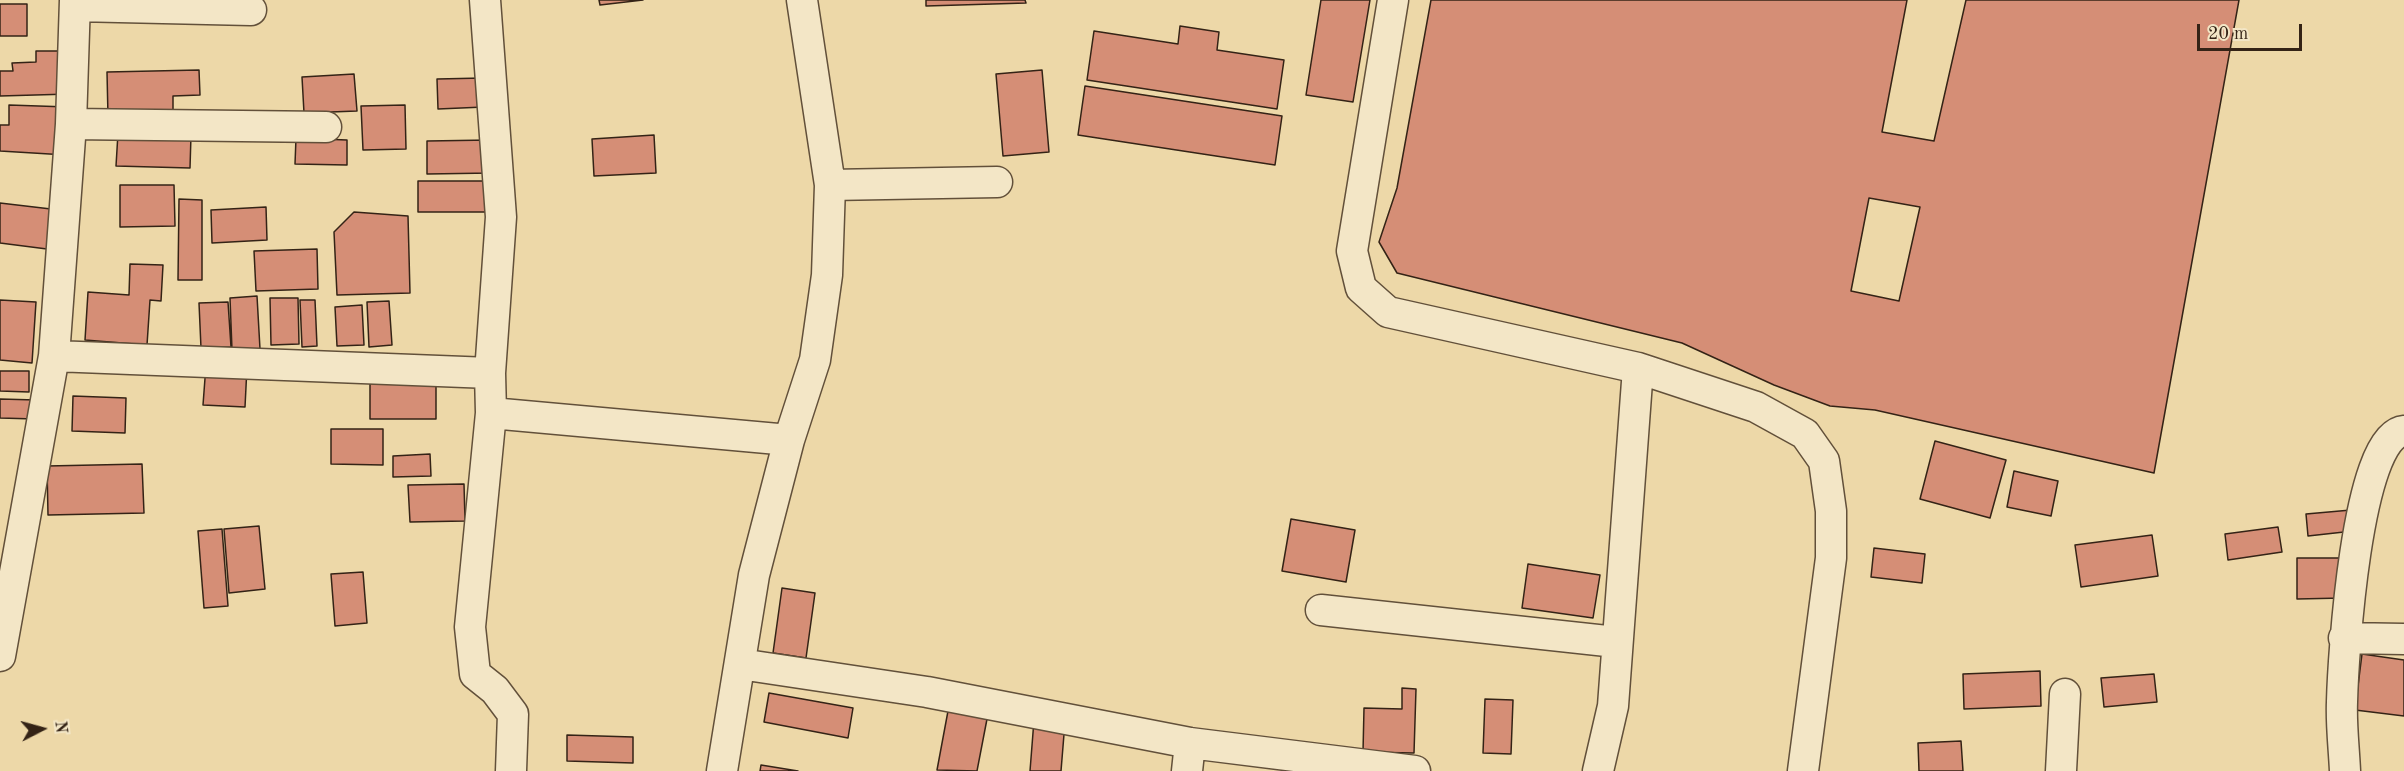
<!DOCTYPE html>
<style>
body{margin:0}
#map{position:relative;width:2404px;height:771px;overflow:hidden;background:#edd8a8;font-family:"Old Standard TT",serif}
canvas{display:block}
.north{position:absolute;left:12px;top:699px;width:60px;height:60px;-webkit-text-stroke:4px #f3e6c6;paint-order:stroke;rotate:84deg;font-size:16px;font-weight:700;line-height:24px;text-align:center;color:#342316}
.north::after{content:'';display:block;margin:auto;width:21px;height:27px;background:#342316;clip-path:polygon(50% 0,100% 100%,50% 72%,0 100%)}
.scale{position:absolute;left:2197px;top:24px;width:105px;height:27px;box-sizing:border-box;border:3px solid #342316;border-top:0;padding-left:8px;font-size:18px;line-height:21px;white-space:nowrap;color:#342316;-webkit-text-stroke:4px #f3e6c6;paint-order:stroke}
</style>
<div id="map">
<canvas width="2404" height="771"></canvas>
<div class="north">N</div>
<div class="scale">20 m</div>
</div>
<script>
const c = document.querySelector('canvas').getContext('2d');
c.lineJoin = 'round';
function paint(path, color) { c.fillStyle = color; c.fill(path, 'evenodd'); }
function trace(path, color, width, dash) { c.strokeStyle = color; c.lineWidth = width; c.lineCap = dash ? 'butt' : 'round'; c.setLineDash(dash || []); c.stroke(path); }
const building = new Path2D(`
 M599 0H643L600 5Z
 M926 0H1025L1026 3 926 6Z
 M1321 0H1370L1353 102 1306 95Z
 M1431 0H1907L1882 132 1934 141 1966 0H2239L2154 473 1875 410 1830 406 1774 385 1682 343 1397 273 1379 242 1397 188ZM1869 198 1920 207 1899 301 1851 291Z
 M0 4H27V36H0Z
 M1180 26 1219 32 1217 50 1284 60 1277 109 1087 80 1094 31 1178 44Z
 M36 51H64L70 94 0 96V71H13L12 63 36 62Z
 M199 70 200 95 173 96V115L108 117 107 72Z
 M1042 70 1049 152 1003 156 996 74Z
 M354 74 357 111 304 113 302 77Z
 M483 78 484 107 438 109 437 79Z
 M1085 86 1282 116 1275 165 1078 135Z
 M9 105 68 107 66 155 0 151V125H9Z
 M405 105 406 149 363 150 361 106Z
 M118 133 191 135 190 168 116 166Z
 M654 135 656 173 594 176 592 139Z
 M296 138 347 140V165L295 164Z
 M490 140 492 173 427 174V141Z
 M418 181H486V212H418Z
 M120 185H174L175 226 120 227Z
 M179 199 202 200V280H178Z
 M0 203 51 209 47 249 0 243Z
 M266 207 267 240 212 243 211 210Z
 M354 212 408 216 410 293 337 295 334 232Z
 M317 249 318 289 256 291 254 251Z
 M130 264 163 265 161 301 150 300 147 345 85 340 88 292 129 295Z
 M257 296 260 349 232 350 230 298Z
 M270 298H298L299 344 271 345Z
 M0 300 36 302 32 363 0 360Z
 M300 300H315L317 346 302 347Z
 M389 301 392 345 369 347 367 302Z
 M228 302 231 347 201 348 199 303Z
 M362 305 364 345 337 346 335 307Z
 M206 365 247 367 245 407 203 405Z
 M0 371H29V392L0 391Z
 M370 379H436V419H370Z
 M73 396 126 398 125 433 72 431Z
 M0 399 36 400 35 419 0 418Z
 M331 429H383V465L331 464Z
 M1935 441 2006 460 1990 518 1920 499Z
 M430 454 431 476 393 477V456Z
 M142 464 144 513 48 515 47 466Z
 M2014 471 2058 481 2051 516 2007 507Z
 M464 484 465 521 410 522 408 485Z
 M2351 510 2353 531 2308 536 2306 514Z
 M1291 519 1355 530 1346 582 1282 571Z
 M259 526 265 589 229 593 224 529Z
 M2278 527 2282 552 2228 560 2225 534Z
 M222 529 228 606 204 608 198 531Z
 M2152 535 2158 576 2081 587 2075 545Z
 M1874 548 1925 554 1922 583 1871 577Z
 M2297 558H2343V598L2297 599Z
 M1528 564 1600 575 1593 618 1522 608Z
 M363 572 367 623 335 626 331 574Z
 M782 588 815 593 806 658 773 653Z
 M2362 654 2404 660V716L2355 710Z
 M2040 671 2041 706 1964 709 1963 674Z
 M2154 674 2157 702 2104 707 2101 678Z
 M1402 688 1416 689 1414 753 1363 752 1364 708 1402 709Z
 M769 693 853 708 848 738 764 722Z
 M1485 699 1513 700 1511 754 1483 753Z
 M948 711 987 719 977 771 937 770Z
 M1034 720 1065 722 1061 771H1030Z
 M567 735 633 737V763L567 761Z
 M1961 741 1963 771H1919L1918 743Z
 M761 765 798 771H760Z`);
paint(building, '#d58e76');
trace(building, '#342316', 1.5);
const minor = new Path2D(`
 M485 0 501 217 490 373 491 413 470 627 475 674 495 690 513 714 511 771
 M1393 0 1352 251 1361 288 1388 312 1638 368 1756 407 1805 434 1824 461 1831 511V558L1803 771
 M75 6 251 10
 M71 124 326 127
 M830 185 997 182
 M54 356 490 373
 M491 413 789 440
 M1321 610 1616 642
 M2344 638 2404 639
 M0 656 54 356 71 124 75 0
 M740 664 927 692 1190 743 1415 771
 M722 771 754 575 789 440 815 360 827 275 830 185 802 0
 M1187 771 1190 743
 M1598 771 1613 706 1638 368
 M2061 771 2065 694
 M2345 771C2344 748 2341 725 2342 702 2343 661 2356 435 2404 431`);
trace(minor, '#62503a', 33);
trace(minor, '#f3e6c6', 30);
</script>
